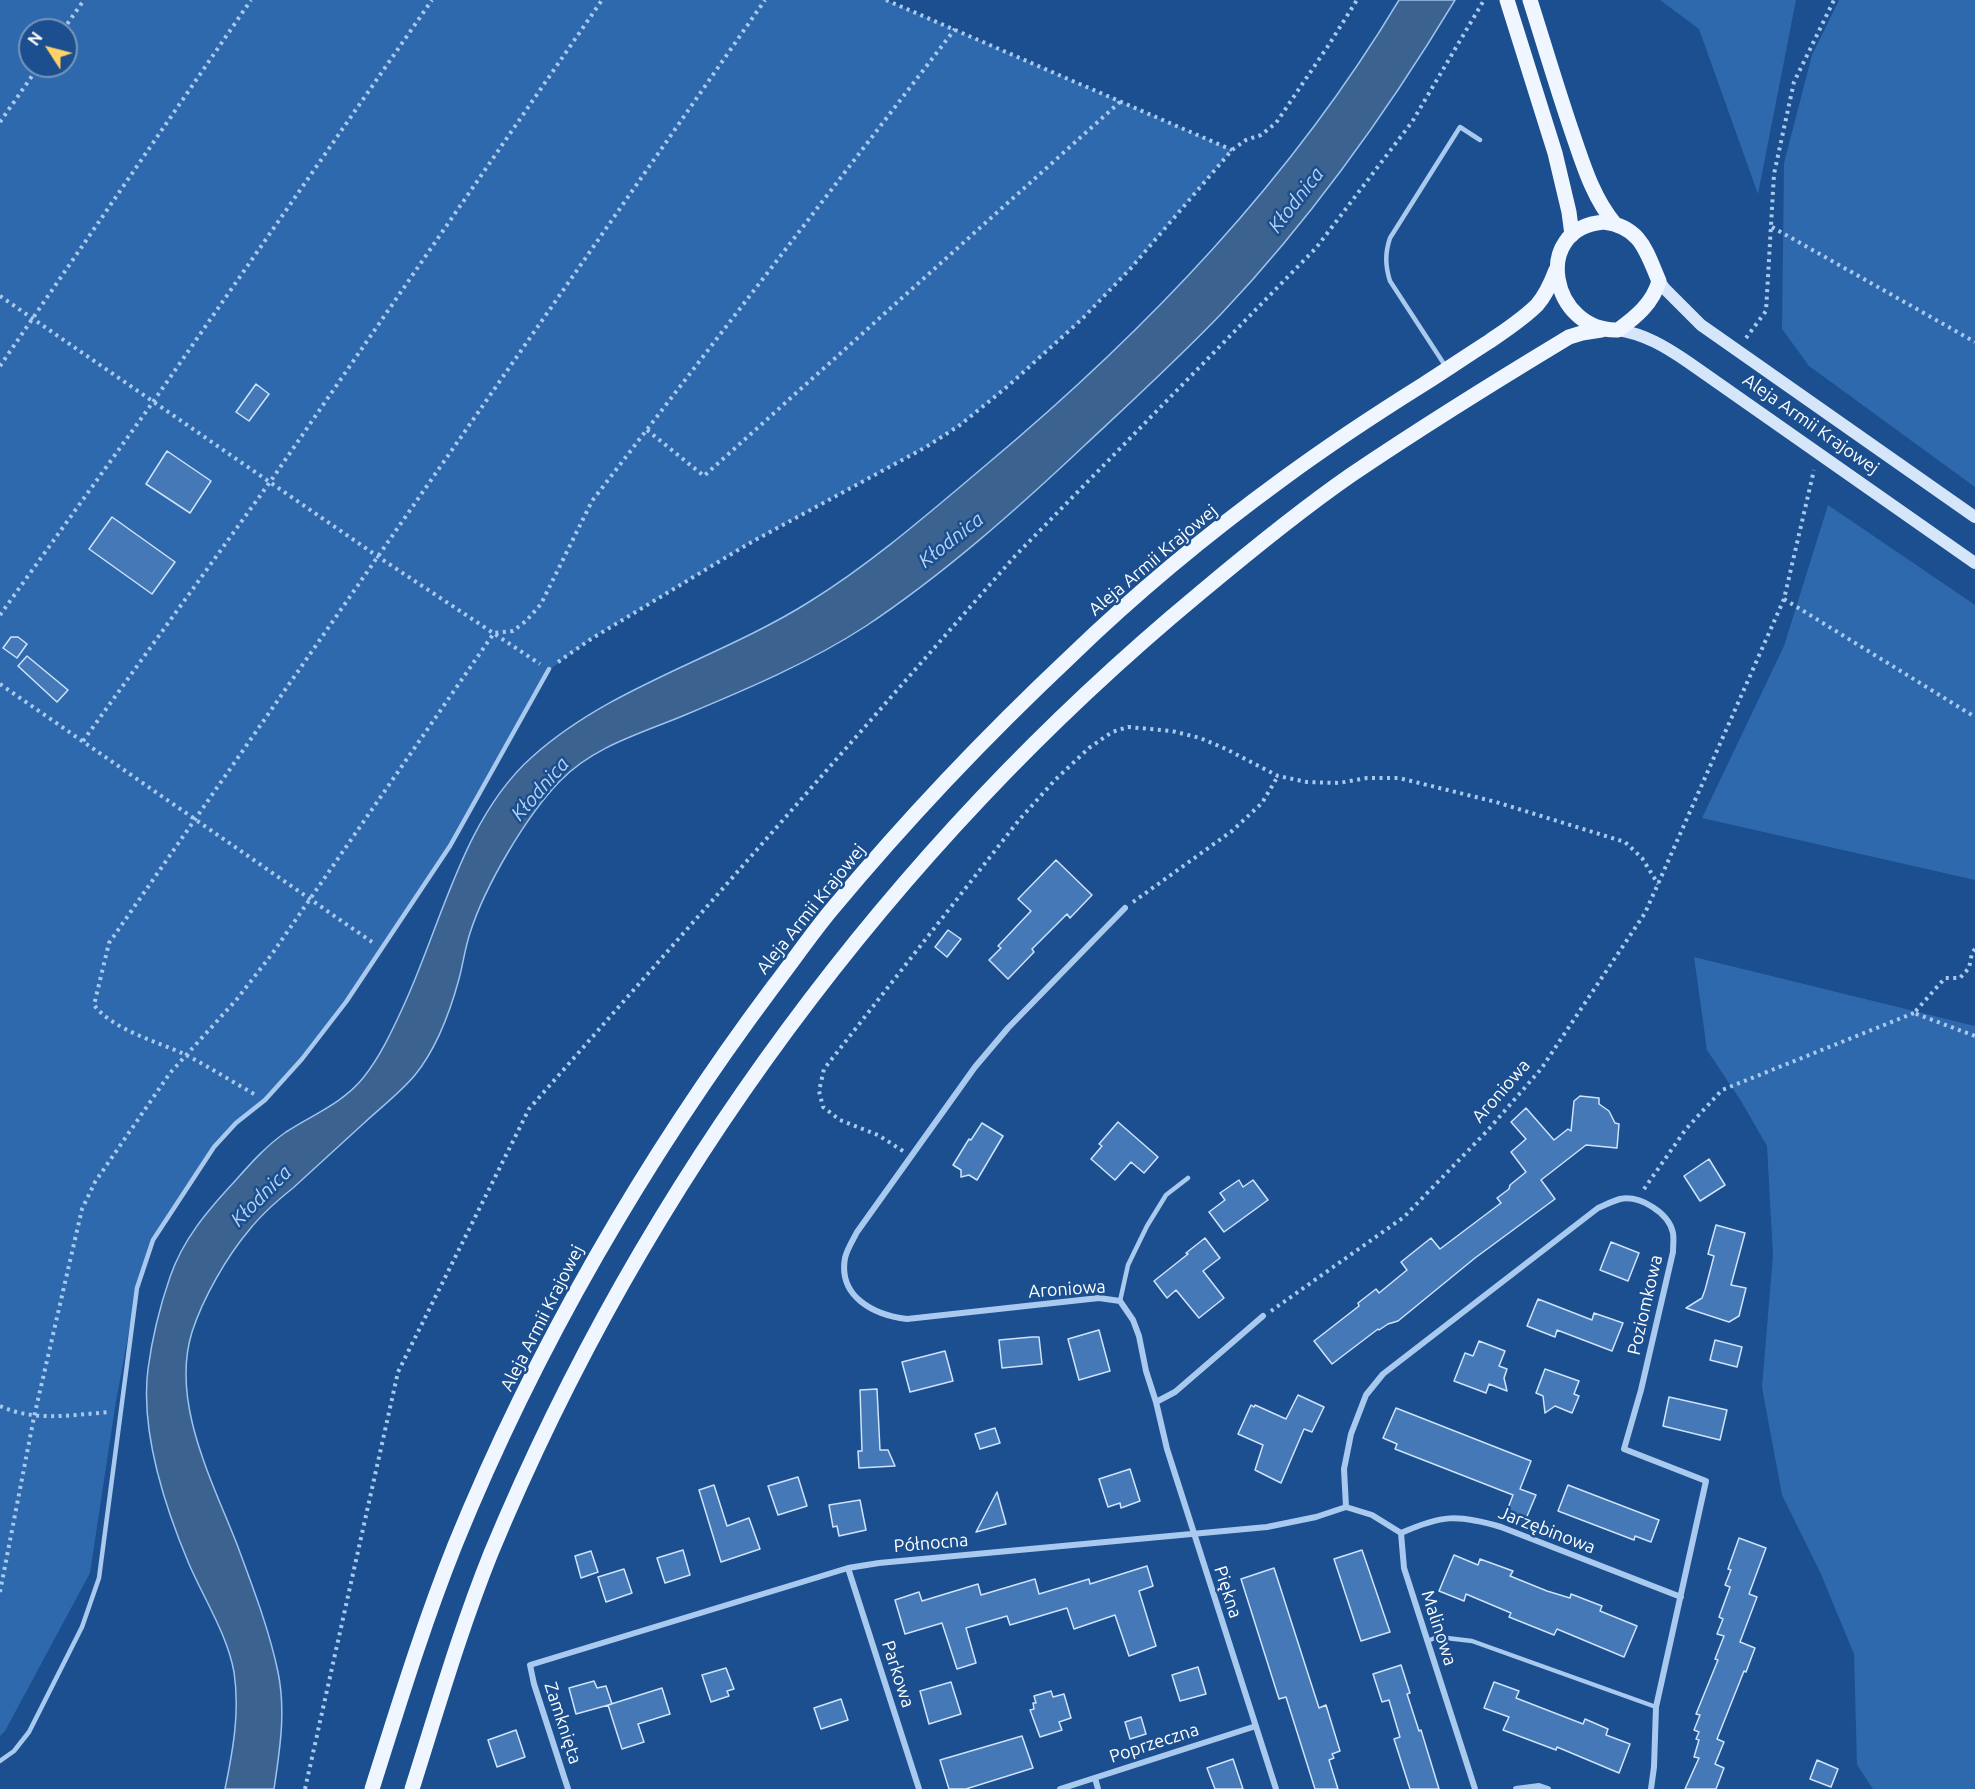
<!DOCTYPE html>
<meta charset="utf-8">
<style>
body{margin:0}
#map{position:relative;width:1975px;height:1789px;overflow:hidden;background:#1b4f8f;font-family:Ubuntu,sans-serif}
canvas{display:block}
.north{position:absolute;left:18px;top:18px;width:60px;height:60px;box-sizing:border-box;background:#1b4f8f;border:2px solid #7695bc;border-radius:50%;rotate:306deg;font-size:16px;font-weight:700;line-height:24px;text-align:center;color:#fff}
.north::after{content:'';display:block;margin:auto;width:21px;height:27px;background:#ffd166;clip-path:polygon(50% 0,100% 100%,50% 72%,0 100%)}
</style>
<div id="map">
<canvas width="1975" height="1789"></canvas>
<div class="north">N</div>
</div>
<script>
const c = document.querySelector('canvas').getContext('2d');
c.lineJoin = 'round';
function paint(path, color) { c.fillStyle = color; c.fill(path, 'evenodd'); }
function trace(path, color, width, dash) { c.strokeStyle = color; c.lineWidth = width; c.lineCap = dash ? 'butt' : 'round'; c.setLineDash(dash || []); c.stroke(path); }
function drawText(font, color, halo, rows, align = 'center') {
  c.font = font + ' Ubuntu,sans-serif'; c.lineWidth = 5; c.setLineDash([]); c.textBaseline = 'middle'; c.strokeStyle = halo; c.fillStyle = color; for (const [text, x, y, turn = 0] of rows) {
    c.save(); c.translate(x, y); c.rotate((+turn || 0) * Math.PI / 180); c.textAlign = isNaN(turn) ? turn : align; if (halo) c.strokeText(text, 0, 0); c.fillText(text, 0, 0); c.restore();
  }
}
paint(new Path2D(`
 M0 0H886L1232 150 1131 268 1082 319 1008 386 960 425 926 447 748 544 591 639 549 670 450 846 346 1002 302 1059 265 1100 236 1123 214 1147 153 1240 137 1288 116 1401 90 1573 5 1731 0 1736ZM30 30H66V66H30Z
 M1660 0H1796L1758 194 1699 29Z
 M1839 0H1975V487L1809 366 1782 329 1784 163 1812 55Z
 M1828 505 1975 605V880L1702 818 1784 646Z
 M1694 957 1975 1026V1789H1873L1857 1765 1854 1654 1820 1572 1782 1495 1762 1387 1773 1255 1767 1146 1741 1101 1707 1050Z`), '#2e69ad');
const water = new Path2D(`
 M1399 0H1455C1388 111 1311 219 1222 313 1178 359 1131 402 1085 445 1016 510 944 574 866 626 809 663 747 689 685 715 642 733 594 746 560 781 526 816 485 886 470 933 465 948 463 964 459 979 450 1012 437 1048 415 1075 400 1093 380 1108 363 1124 340 1145 316 1167 293 1188 278 1200 262 1214 250 1229 227 1256 203 1298 192 1332 170 1403 213 1482 238 1547 253 1588 269 1629 278 1672 286 1711 280 1749 274 1789H225C233 1750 240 1712 234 1672 227 1634 204 1599 189 1564 165 1507 140 1432 148 1369 152 1339 160 1306 170 1277 183 1239 208 1210 235 1181 251 1163 266 1146 286 1132 312 1115 343 1103 363 1078 380 1057 392 1031 403 1007 441 926 463 818 532 757 611 686 720 658 809 602 872 563 929 513 986 465 1146 331 1291 180 1399 0Z`);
paint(water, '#3c6290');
trace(water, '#9cc4f0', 1.5);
const building = new Path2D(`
 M256 384 269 394 249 421 236 412Z
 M167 451 211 481 190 513 146 484Z
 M112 517 175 562 152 594 89 549Z
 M11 637H18L27 644 17 658 3 648Z
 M27 656 68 690 57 702 18 666Z
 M1056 860 1092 895 1070 918 1067 914 1032 949 1034 952 1008 979 989 960 1001 948 998 946 1031 911 1018 899Z
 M948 930 961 939 947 957 935 947Z
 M1580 1096 1599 1098V1104L1609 1111 1615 1123 1619 1124 1617 1148 1586 1145 1541 1180 1555 1199 1475 1258 1398 1321 1388 1324 1379 1330 1378 1329 1332 1364 1314 1341 1359 1306 1358 1303 1376 1289 1379 1293 1407 1270 1401 1262 1431 1238 1440 1249 1501 1203 1497 1198 1509 1189 1510 1185 1526 1172 1511 1152 1526 1139 1511 1122 1526 1108 1554 1140 1568 1129 1571 1131 1574 1101Z
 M1118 1122 1158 1157 1144 1173 1131 1162 1115 1180 1091 1159 1102 1146 1099 1144Z
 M982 1123 1003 1136 977 1180 969 1175 961 1177V1170L953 1165 969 1139 971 1140Z
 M1709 1159 1725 1185 1700 1201 1684 1176Z
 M1239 1180 1243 1187 1253 1180 1268 1200 1224 1232 1209 1212 1225 1200 1220 1193Z
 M1716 1225 1745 1233 1731 1285 1746 1288 1739 1316 1729 1322 1686 1308 1702 1298 1705 1290 1714 1256 1708 1254Z
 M1205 1238 1220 1258 1203 1271 1224 1298 1199 1318 1176 1290 1167 1298 1154 1281 1188 1254 1186 1253Z
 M1611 1242 1639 1253 1628 1281 1600 1270Z
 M1538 1299 1592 1320 1594 1313 1623 1323 1612 1351 1557 1330 1555 1337 1527 1326Z
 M1099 1330 1110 1371 1079 1380 1068 1339Z
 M1032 1337H1039L1042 1364 1002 1368 999 1340Z
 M1715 1340 1742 1347 1737 1367 1710 1360Z
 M1479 1341 1505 1351 1499 1366 1507 1369 1504 1378 1507 1391 1489 1384 1486 1393 1454 1381 1465 1353 1473 1356Z
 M945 1351 953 1381 910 1392 902 1362Z
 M1545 1369 1579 1381 1574 1394 1579 1396 1572 1413 1555 1406 1545 1413 1543 1396 1536 1393Z
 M877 1389 880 1450H888L895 1466 859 1468 858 1451H862L860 1390Z
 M1298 1395 1324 1407 1312 1432 1304 1429 1281 1483 1255 1470 1263 1445 1238 1434 1251 1405 1254 1407 1255 1405 1286 1419Z
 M1669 1397 1727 1410 1720 1440 1663 1426Z
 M1396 1408 1531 1461 1520 1489 1536 1495 1525 1521 1506 1513 1513 1495 1395 1449 1397 1444 1383 1438Z
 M995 1428 1000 1443 980 1449 975 1434Z
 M1130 1469 1140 1501 1121 1508 1120 1503 1108 1507 1099 1479Z
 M798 1477 807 1506 778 1515 768 1486Z
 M714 1485 727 1526 749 1518 760 1549 721 1562 699 1490Z
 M1568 1485 1659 1520 1651 1542 1635 1536 1634 1540 1558 1511Z
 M997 1492 1006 1524 976 1532Z
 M860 1500 866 1530 839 1536 837 1526 833 1527 829 1505Z
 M1739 1538 1766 1548 1749 1594 1757 1597 1740 1642 1755 1648 1746 1672 1744 1671 1717 1739 1724 1742 1715 1764 1724 1768 1716 1789H1685L1699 1758 1694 1757 1699 1740 1696 1739 1699 1732 1694 1730 1700 1715 1696 1714 1718 1660 1715 1659 1724 1636 1717 1634 1723 1619 1719 1617 1730 1587 1725 1585 1731 1570 1728 1569Z
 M683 1550 690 1575 665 1583 657 1558Z
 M1362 1550 1390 1632 1361 1641 1334 1559Z
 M591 1551 598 1572 581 1578 575 1556Z
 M1454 1555 1478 1565 1480 1559 1513 1571 1510 1576 1547 1591 1570 1598 1571 1594 1602 1606 1600 1611 1637 1626 1624 1657 1557 1629 1554 1635 1509 1617 1511 1613 1466 1594 1464 1601 1439 1591Z
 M1147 1566 1153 1586 1139 1591 1156 1646 1129 1656 1115 1615 1074 1629 1067 1608 1010 1625 1007 1616 966 1628 976 1663 957 1669 942 1623 905 1634 895 1600 919 1592 922 1601 978 1584 981 1595 1035 1579 1039 1594 1089 1579 1090 1584Z
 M1274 1568 1319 1708 1326 1705 1340 1751 1332 1754 1334 1758 1329 1760 1338 1789H1315L1286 1697 1279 1699 1241 1579Z
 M624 1569 632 1593 606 1602 598 1577Z
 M1401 1665 1410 1693 1407 1694 1419 1731 1421 1730 1439 1789H1410L1394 1739 1400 1737 1389 1700 1382 1702 1373 1674Z
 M1198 1667 1206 1694 1180 1701 1172 1675Z
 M726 1668 734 1689 727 1691 729 1696 711 1702 702 1675Z
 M594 1681 597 1688 606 1686 612 1704 576 1714 569 1688Z
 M951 1682 961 1714 929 1724 920 1691Z
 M1494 1682 1519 1691 1516 1698 1583 1724 1585 1719 1608 1729 1606 1735 1630 1744 1619 1773 1557 1747 1556 1750 1503 1730 1509 1717 1484 1708Z
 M662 1688 670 1714 638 1724 644 1742 622 1749 608 1705Z
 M1051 1691 1053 1697 1064 1694 1071 1718 1059 1722 1062 1730 1040 1737 1030 1710 1034 1709 1033 1703H1036L1034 1696Z
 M841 1699 848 1720 821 1729 814 1708Z
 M1141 1717 1146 1734 1130 1739 1125 1722Z
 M516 1730 525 1757 497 1767 488 1740Z
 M1022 1736 1033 1768 966 1789H949L940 1760Z
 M1233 1759 1243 1789H1215L1207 1768Z
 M1817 1760 1838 1769 1831 1787 1810 1779Z`);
paint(building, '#4478b7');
trace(building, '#cfe3fa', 1.5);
trace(new Path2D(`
 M886 0 1232 150
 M63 30 84 0
 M0 122 39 66
 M1772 227 1975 342
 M0 296 377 556 540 664
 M1746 338 1766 311 1774 174 1794 82 1834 0
 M0 366 251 0
 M647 430 704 476 1121 101
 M1784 599 1975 717
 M0 615 153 402 432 0
 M558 662 591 639 748 544 926 447 960 425 1008 386 1082 319 1131 268 1232 150 1246 140 1261 135 1276 123 1328 46 1357 0
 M0 684 372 942
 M83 741 270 482 602 0
 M1133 902 1232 831 1262 803 1278 776
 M1975 949 1972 953 1969 968 1960 978H1945L1914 1013 1975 1036
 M254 1094C231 1081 208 1066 184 1054 156 1041 113 1030 94 1005L109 943 765 0
 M903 1151 878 1135 840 1120 823 1107 819 1091 824 1069 1019 820 1055 780 1089 748 1112 732 1128 727 1172 731 1200 738 1226 749 1278 776 1307 782 1339 783 1367 778H1399L1496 802 1625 842 1642 858 1658 884
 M1644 1189 1686 1129 1722 1090 1914 1013
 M1271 1311 1404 1217 1488 1130 1541 1069 1645 913 1658 884 1784 599 1814 470
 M0 1406C35 1422 72 1415 109 1412
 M0 1592 34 1417 82 1209 95 1182 170 1073 237 999 272 954 494 633 513 631 526 621 541 604 592 501 955 29
 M305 1789 398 1372 529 1109 1015 556 1316 248 1412 122 1484 0`), '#a9c9ee', 4, [3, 4.5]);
trace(new Path2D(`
 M1446 367 1390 281C1385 265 1385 253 1390 238L1460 127 1480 140
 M1120 1301 1128 1265 1147 1226 1166 1195 1188 1178
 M1427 1641 1438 1637 1472 1641 1656 1707
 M0 1761 14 1751 29 1732 82 1627 99 1578 137 1288 153 1240 214 1147 236 1123 265 1100 302 1059 346 1002 450 846 549 669`), '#a9c9ee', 4.5);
trace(new Path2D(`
 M1125 908 1008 1028 975 1067 857 1232C853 1240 847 1249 845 1258 838 1297 874 1315 907 1319L1099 1298 1120 1301 1133 1320 1139 1336 1146 1371 1156 1402 1167 1449 1276 1789
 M1156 1402 1175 1392 1263 1316
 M1346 1507 1344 1469 1351 1434 1366 1395 1383 1374 1598 1208C1605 1205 1613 1201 1620 1199 1640 1195 1669 1213 1673 1233 1674 1239 1673 1246 1673 1252L1641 1390 1624 1449 1706 1481 1656 1707 1654 1767 1651 1789
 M1346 1507 1372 1515 1401 1533 1404 1568 1475 1789
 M1401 1533C1442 1515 1457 1514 1501 1527L1681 1597
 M848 1568 919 1789
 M1095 1778 1098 1789
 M568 1789 534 1684 530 1665 848 1568 879 1563 1267 1527 1316 1517 1346 1507
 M1060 1789 1256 1726
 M1516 1789 1539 1786 1548 1789`), '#a9c9ee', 6);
trace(new Path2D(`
 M1659 281 1665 289 1701 325 1975 517
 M1618 330C1645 334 1666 347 1688 362L1975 563`), '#d6e6fa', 12);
trace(new Path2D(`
 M1507 0 1555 153 1569 212 1572 235
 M1530 0C1544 44 1557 88 1572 132 1583 164 1593 198 1615 224
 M1604 222C1641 227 1646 251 1659 281 1653 303 1636 317 1618 330 1551 332 1530 228 1604 222Z
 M372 1789C398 1707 423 1625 455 1545 535 1348 646 1157 773 987 793 961 812 933 833 908 907 819 987 735 1071 656 1137 592 1210 532 1284 478 1329 445 1376 414 1424 384 1446 370 1468 355 1490 341 1506 330 1523 319 1537 305 1546 295 1551 283 1556 270
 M412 1789C437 1710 460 1630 491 1553 645 1182 891 849 1200 593 1249 552 1299 511 1351 475 1422 427 1496 381 1569 337L1582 333 1601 330`), '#f0f6ff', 15);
drawText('18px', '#fff', '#1b4f8f', [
 ["Aleja Armii Krajowej",1811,424,35],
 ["Aleja Armii Krajowej",1153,560,-40],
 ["Aleja Armii Krajowej",811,909,-51],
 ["Aroniowa",1501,1091,-49],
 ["Aroniowa",1067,1289,-4],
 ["Poziomkowa",1645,1305,-77],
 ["Aleja Armii Krajowej",542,1318,-63],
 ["Jarzębinowa",1547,1530,21],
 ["Północna",931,1543,-5],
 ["Piękna",1228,1592,72],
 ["Malinowa",1439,1628,72],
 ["Parkowa",898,1674,72],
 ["Zamknięta",563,1723,72],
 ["Poprzeczna",1154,1743,-18]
]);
drawText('italic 20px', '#b5d3f5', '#1b4f8f', [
 ["Kłodnica",1296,200,-52],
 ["Kłodnica",951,540,-38],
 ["Kłodnica",540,789,-49],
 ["Kłodnica",261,1196,-45]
]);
</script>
